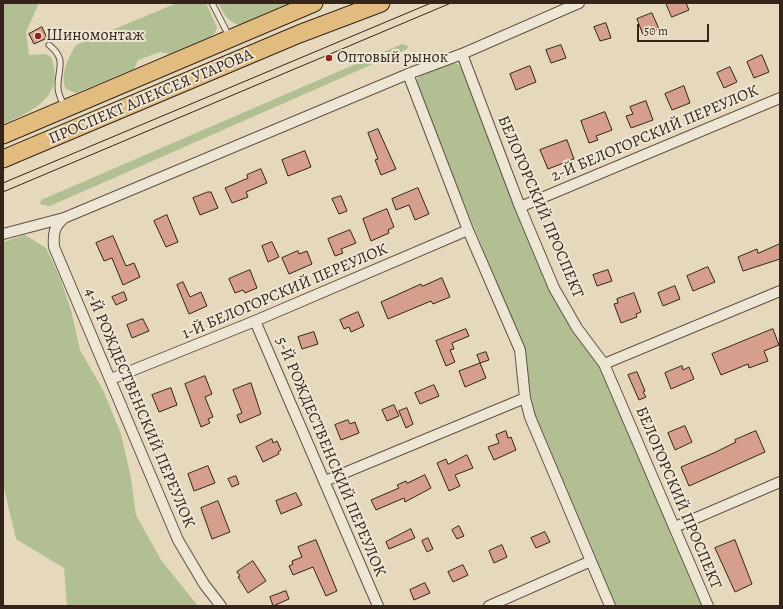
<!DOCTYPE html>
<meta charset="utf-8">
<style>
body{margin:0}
#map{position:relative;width:783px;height:609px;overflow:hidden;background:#e5d8bd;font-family:Alegreya,serif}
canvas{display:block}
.frame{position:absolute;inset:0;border:4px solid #35241a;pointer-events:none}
.scale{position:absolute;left:637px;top:24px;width:72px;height:18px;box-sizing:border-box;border:2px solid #35241a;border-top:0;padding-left:5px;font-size:12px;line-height:14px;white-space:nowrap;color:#35241a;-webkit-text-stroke:3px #eee6d4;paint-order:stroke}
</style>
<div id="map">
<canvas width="783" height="609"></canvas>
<div class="frame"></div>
<div class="scale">50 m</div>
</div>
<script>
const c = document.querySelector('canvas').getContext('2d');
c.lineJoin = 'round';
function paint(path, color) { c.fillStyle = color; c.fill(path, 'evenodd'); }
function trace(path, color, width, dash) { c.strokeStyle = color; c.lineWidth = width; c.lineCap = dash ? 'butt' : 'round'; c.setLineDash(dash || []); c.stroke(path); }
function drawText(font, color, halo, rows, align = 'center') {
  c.font = font + ' Alegreya,serif'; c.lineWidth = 4; c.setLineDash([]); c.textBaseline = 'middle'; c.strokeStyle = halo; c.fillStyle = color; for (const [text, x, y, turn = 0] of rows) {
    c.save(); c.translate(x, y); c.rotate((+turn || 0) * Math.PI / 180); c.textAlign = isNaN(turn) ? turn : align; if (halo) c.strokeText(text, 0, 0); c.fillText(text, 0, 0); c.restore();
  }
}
paint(new Path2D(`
 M3 3H39L26 32 29 55 46 54 51 57C66 97 33 111 3 124Z
 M177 3H206L217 27 215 33 210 37 170 54 160 52 138 60 134 69 76 93 66 89C59 76 69 56 76 45Z
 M218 3H291L239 25C227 21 224 14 218 3Z
 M402 44 408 46 407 49 50 206 40 204 41 200Z
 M448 63 458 64 464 70 555 298 603 368 702 606H615L531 411 519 336 417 89V80L421 73Z
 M25 235 46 248 60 278 71 310 80 350 103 390 121 434 131 478 136 515 161 560 198 606H67L64 568 16 539 3 484V242Z`), '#b1bf93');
const building = new Path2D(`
 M666 3H686L689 10 672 17Z
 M652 13 659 29 643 35 637 19Z
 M606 23 611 38 600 41 594 27Z
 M42 27 47 38 34 44 29 34Z
 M561 45 566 58 551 63 546 50Z
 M762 55 769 72 754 78 747 62Z
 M530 66 536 82 516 90 510 74Z
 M730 67 737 82 724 88 717 73Z
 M684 86 690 103 672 110 665 94Z
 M646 101 653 120 631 128 626 116 633 114 630 107Z
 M605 112 612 130 596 136 598 140 589 143 581 121Z
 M378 129 396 169 381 175 375 160 378 159 368 133Z
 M567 140 574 159 548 169 540 150Z
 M305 151 311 167 288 176 282 160Z
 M261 169 267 183 246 192 248 197 232 203 225 188 248 178 247 175Z
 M418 188 429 214 415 220 409 205 396 210 392 199Z
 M208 192H211L218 208 200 215 193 198Z
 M341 196 347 211 339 214 332 199Z
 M387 209 394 227 388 230 389 233 371 241 363 219Z
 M167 215 178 242 166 247 154 221Z
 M350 230 356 243 341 249 343 253 335 256 328 239Z
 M113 236 126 266 134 263 140 277 123 285 112 258 104 261 96 243Z
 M272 242 279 257 268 262 262 246Z
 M780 244V259L743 271 738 257 757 249 758 253Z
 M298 251 299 254 307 251 312 264 289 274 282 258Z
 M708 267 715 282 693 291 687 276Z
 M250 270 257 288 245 293 243 290 235 293 229 279Z
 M608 270 612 281 597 286 593 275Z
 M442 278 450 297 433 304 431 301 388 319 381 302 421 284 422 286Z
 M183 282 190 297 201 292 207 306 189 314 177 285Z
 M675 286 680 299 663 306 658 293Z
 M124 292 127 300 116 305 112 297Z
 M634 293 641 312 636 314 637 317 621 323 614 304 618 303 617 299Z
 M358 312 364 326 351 332 349 327 344 329 340 320Z
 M143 319 149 331 132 338 127 325Z
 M466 329 469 336 452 343 454 349 450 350 455 362 446 366 436 341Z
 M773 329 779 345 764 351 768 361 749 368 748 364 721 375 712 354Z
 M314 332 318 344 302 349 298 337Z
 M486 352 489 360 480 363 486 378 465 387 459 371 480 363 477 355Z
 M682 366 683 370 689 367 694 379 671 389 665 373Z
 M637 372 645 391 643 392 646 397 639 400 628 375Z
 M205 376 212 394 205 397 213 417 208 419 210 423 201 427 185 384Z
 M251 383 261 414 240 423 237 415 242 413 233 390Z
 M434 385 439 396 420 404 415 393Z
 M171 388 177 405 159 412 152 395Z
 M394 405 399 416 387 421 382 410Z
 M407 408 413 424 406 428 399 411Z
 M348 420 350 424 355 422 359 433 341 440 335 425Z
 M685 426 692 442 675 450 668 433Z
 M506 431 508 438 511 437 516 450 494 460 488 447 499 443 496 435Z
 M756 431 765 452 689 486 681 467 716 452 736 442 735 440Z
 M272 439 273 443 277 441 281 450 278 452 279 454 263 462 256 447Z
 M467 455 473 468 455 475 460 486 449 491 437 463 446 459 448 464Z
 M208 466 215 483 194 491 188 474Z
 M425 475 431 488 405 502 404 498 376 510 371 500 399 488 397 485 406 481 407 483Z
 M236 476 239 484 232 487 228 479Z
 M296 493 302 505 281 514 276 501Z
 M218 501 230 532 212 539 201 508Z
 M459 526 464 536 457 539 452 530Z
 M411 529 415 538 389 549 386 542Z
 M545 532 550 542 536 548 531 538Z
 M428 538 433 549 427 552 422 541Z
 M316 540 337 591 326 596 313 567 293 575 289 566 293 564 292 561 302 557 298 547Z
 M735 540 752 584 735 592 715 548Z
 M502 545 507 557 494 563 489 551Z
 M253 561 266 581 248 593 238 577 240 576 237 572Z
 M463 565 468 575 453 582 448 572Z
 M425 583 430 593 414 600 410 590Z
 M286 591 289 599 273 606 270 597Z`);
paint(building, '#d69e8d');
trace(building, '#35241a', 1);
const service = new Path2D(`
 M212 3 229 36
 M49 45C68 60 57 69 58 88 58 94 62 101 64 106`);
const minor = new Path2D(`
 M462 54 520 207 554 288 577 328 604 364 708 606
 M408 74 468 230 520 350 525 398 530 417 610 606
 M520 207 780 98
 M64 218C54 226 53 234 54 247L178 540 204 584 221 606
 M3 234 64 218 408 74 462 54 579 3
 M255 321 378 606
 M604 364 780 291
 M111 379 255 321 468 230
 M325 481 525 398
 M675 527 780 482
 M489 606 591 561`);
const primary = new Path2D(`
 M3 135 314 3
 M3 159 299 34 381 3`);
trace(service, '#615143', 7);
trace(minor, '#615143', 12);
trace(primary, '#35241a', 19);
trace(service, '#eee6d4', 5);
trace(minor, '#eee6d4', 10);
trace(primary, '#e2bc7e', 17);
trace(new Path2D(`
 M3 183 431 3
 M3 192 451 3`), '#35241a', 1);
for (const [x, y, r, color] of [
 [38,36,4,"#8f2418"],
 [329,58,4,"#8f2418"]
]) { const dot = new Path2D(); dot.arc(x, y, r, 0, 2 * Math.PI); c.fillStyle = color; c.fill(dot); trace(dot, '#eee6d4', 1.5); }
drawText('16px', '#35241a', '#eee6d4', [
 ["Шиномонтаж",46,36],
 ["Оптовый рынок",337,58]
], 'left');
drawText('16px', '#35241a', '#eee6d4', [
 ["ПРОСПЕКТ АЛЕКСЕЯ УГАРОВА",151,97,-23],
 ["2-Й БЕЛОГОРСКИЙ ПЕРЕУЛОК",655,134,-23],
 ["БЕЛОГОРСКИЙ ПРОСПЕКТ",540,207,67],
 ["1-Й БЕЛОГОРСКИЙ ПЕРЕУЛОК",285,292,-23],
 ["4-Й РОЖДЕСТВЕНСКИЙ ПЕРЕУЛОК",139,408,67],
 ["5-Й РОЖДЕСТВЕНСКИЙ ПЕРЕУЛОК",330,457,67],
 ["БЕЛОГОРСКИЙ ПРОСПЕКТ",678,498,67]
]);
</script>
